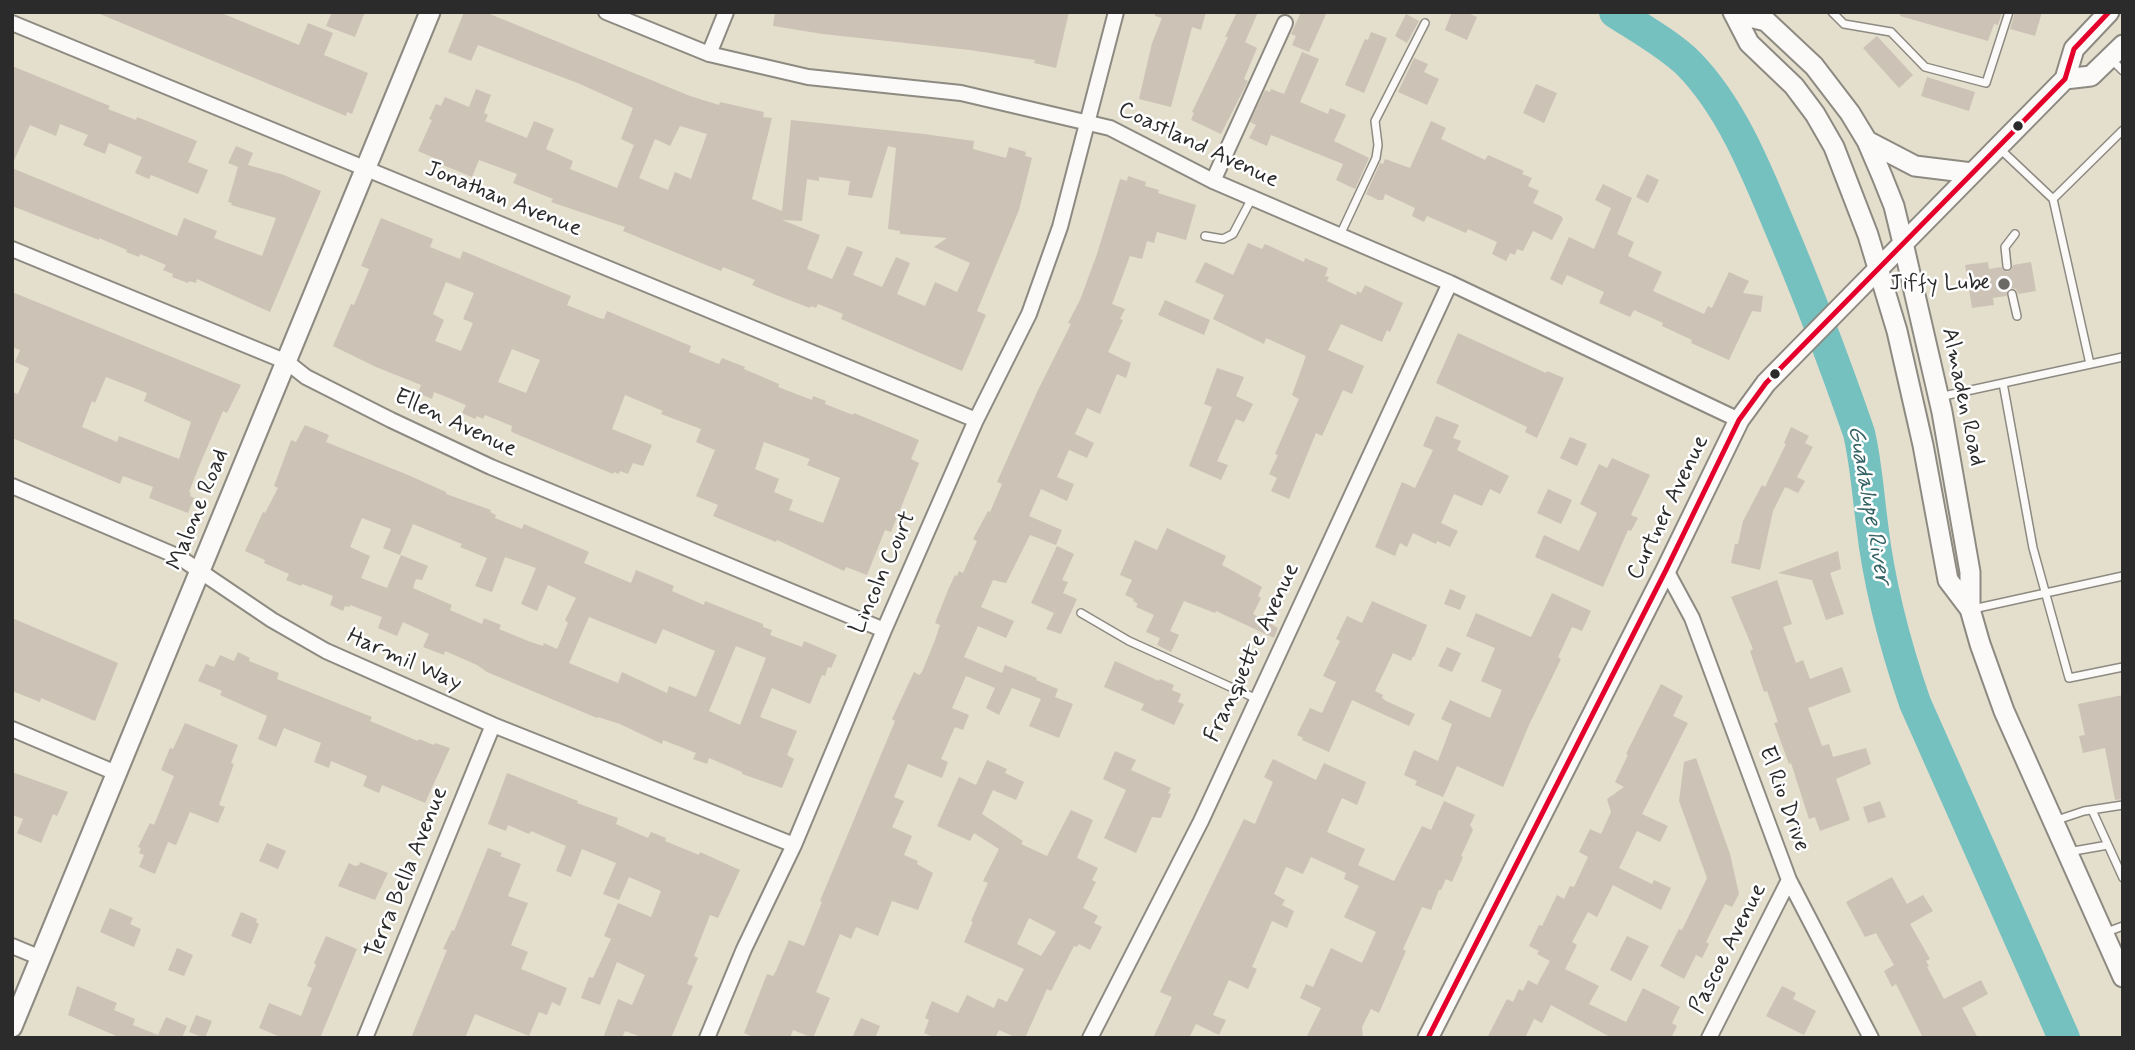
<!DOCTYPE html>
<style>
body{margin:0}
#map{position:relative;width:2135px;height:1050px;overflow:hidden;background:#e4decd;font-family:Mynerve,sans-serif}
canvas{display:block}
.frame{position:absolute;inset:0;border:14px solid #2b2b2b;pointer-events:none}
</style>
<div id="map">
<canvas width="2135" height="1050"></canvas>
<div class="frame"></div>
</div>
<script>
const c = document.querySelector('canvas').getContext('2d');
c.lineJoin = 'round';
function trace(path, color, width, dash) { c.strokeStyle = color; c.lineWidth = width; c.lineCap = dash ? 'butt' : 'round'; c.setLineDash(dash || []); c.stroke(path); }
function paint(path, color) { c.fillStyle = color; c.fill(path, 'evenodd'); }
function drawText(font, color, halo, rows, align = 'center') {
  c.font = font + ' Mynerve,sans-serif'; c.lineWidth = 5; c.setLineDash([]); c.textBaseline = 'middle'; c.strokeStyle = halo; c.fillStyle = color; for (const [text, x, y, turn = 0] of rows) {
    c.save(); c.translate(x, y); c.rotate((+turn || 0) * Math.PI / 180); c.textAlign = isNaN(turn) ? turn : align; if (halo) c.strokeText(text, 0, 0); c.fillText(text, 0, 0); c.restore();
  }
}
trace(new Path2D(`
 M1615 12C1638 27 1670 45 1689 64 1730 106 1755 167 1777 220 1807 290 1834 361 1859 433 1866 463 1868 494 1872 524 1879 585 1895 645 1915 703L2064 1038`), '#75c1c0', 32);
paint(new Path2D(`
 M95 12H219L299 45 308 23 333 33 324 55 368 73 352 114 347 112 346 116Z
 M332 12H365L355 37 326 26Z
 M464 12H485L690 96 719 105 720 102 764 112 763 117 772 118 752 199 782 211 791 120 924 134 974 141 973 149 1006 158 1009 147 1026 152 1025 156 1032 158 1019 210 977 311 986 315 962 371 841 319 843 314 818 304 816 308 811 306 810 308 776 295 752 285 755 280 723 267 721 271 623 231 625 227 551 202 553 199 513 183 517 174 479 160 472 177 438 163 439 160 418 151 432 120 429 119 436 104 441 106 445 97 469 107 476 89 491 95 484 113 488 115 485 121 527 138 534 121 554 129 546 149 573 161 570 169 617 188 634 145 621 139 633 108 580 84 478 45 471 61 448 52ZM680 126 707 134 691 179 675 172 668 190 639 178 655 139 670 146ZM888 146 896 148 888 229 900 231V234L947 238 934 247 970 263 957 292 935 282 925 306 897 294 910 263 896 257 882 287 853 275 863 252 847 246 832 279 807 269 820 235 782 220 802 221 807 179 819 181V177L850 181 848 195 872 198Z
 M775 12 939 13 1069 12 1056 68 1034 63 1035 60 970 50 823 34 773 26Z
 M1155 12H1206L1201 30 1192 27 1171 107 1139 99 1152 43 1162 18 1155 16Z
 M1237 12H1258L1245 42 1257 48 1244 79 1248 81 1221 134 1191 120 1194 113 1192 112 1228 37H1225Z
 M1301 12H1327L1309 52 1292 45 1296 36 1291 34Z
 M1452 12H1466L1477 17 1467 40 1445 30Z
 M1900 12H2002L1998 25 1994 24 1988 41 1900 16Z
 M2015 12H2042L2035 36 2010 29Z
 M1406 14 1419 21 1407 43 1395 36Z
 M1371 32 1387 38 1364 93 1345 85 1365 39 1368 40Z
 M1877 36 1913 75 1899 88 1863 48Z
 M1302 52 1319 59 1300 102 1328 114 1330 108 1346 115 1334 141 1369 158 1355 189 1336 180 1343 164 1271 135 1267 146 1249 138 1256 125 1250 122 1265 90 1270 92 1271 89 1284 94Z
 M1414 58 1428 64 1424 72 1439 79 1427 105 1398 92Z
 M12 66 110 106 108 109 136 120 137 117 197 141 188 162 208 170 198 194 151 175 149 179 135 173 142 157 109 143 105 154 83 145 88 135 60 124 56 136 30 125 12 165Z
 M1927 77 1975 92 1969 111 1921 96Z
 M1536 84 1557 93 1544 123 1523 113Z
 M1431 121 1446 128 1441 139 1485 160 1488 155 1524 171 1522 174 1532 178 1528 186 1539 191 1533 203 1561 216 1563 219 1552 240 1533 231 1523 251 1517 249 1515 255 1510 253 1506 261 1492 254 1497 242 1468 229 1466 233 1427 216 1424 222 1412 216 1415 208 1385 194 1383 200H1378L1366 194 1380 163 1383 164 1385 159 1410 168Z
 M236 146 253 153 248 165 284 175 321 191 270 312 197 279 196 283 189 281 188 283 172 277 173 274 163 270 166 265 140 254 139 257 126 252 127 250 99 238V240L12 206V168L177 236 184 218 217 231 214 238 262 256 276 218 231 205 232 203 228 202 238 167 228 163Z
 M1647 174 1659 180 1648 203 1636 197Z
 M1128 176 1146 182 1145 186 1159 190 1158 193 1196 205 1186 240 1157 232 1154 243 1147 241 1142 259 1130 256 1112 304 1125 309 1120 319 1123 320 1108 352 1131 363 1126 378 1117 374 1100 414 1087 408 1075 434 1094 443 1087 458 1069 450 1057 477 1074 484 1067 501 1041 489 1029 516 1062 530 1056 545 1030 535 1006 583 993 580 981 607 1014 621 1006 638 978 626 964 657 1002 673 1005 665 1037 678 1036 680 1058 689 1055 697 1073 704 1059 738 1029 726 1041 699 1012 688 999 715 986 708 995 688 966 676 952 708 969 715 963 730 955 727 941 759 948 762 942 778 908 764 894 797 904 801 892 827 912 836 904 855 918 861 917 864 933 873 918 910 892 901 878 936 856 927 851 939 840 934 816 992 830 998 813 1038 793 1030 790 1038H755L744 1033 767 974 773 976 776 971 789 940 804 946 822 902 820 901 895 721 892 719 914 672 919 675 922 672 935 640 940 625 935 623 948 590 955 575 957 576 959 571 963 573 977 541 973 539 988 511 990 512 1002 484 997 482 1038 390 1071 324 1068 323 1080 300 1097 254 1120 179 1127 181Z
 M1603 184 1632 198 1617 234 1634 242 1628 256 1662 272 1653 291 1704 314 1708 306 1712 308 1729 272 1749 281 1743 293 1763 296 1761 312 1752 311 1729 360 1691 343 1692 340 1662 326 1663 323 1634 310 1630 317 1599 303 1604 292 1567 275 1562 285 1550 279 1569 237 1594 249 1611 208 1595 200Z
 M381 218 433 239 430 247 460 259 463 251 571 296 567 305 599 318 604 319 607 311 691 346 689 352 719 364 722 358 745 367 744 369 779 384 778 387 812 400 813 396 826 401 825 404 853 415 854 413 919 440 911 459 919 463 891 532 885 530 867 575 846 567 844 571 777 540 776 542 713 516 718 505 696 496 715 450 696 442 701 429 661 414 663 411 625 395 612 429 652 445 643 466 633 463 628 474 620 471 619 474 614 472 613 474 514 433 511 431 512 426 485 415 483 419 477 416 475 419 462 413 466 405 434 392 432 399 418 393 421 385 376 367 333 346 351 304 354 305 369 269 361 266ZM446 282 474 293 463 319 473 323 461 351 435 341 444 320 433 314ZM512 349 540 360 526 393 498 382ZM764 442 810 459 807 465 840 478 823 523 789 510 793 500 774 492 779 479 755 469Z
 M1248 243 1262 249 1265 244 1304 262 1305 258 1328 268 1325 276 1329 277 1327 281 1356 295 1357 291 1361 293 1365 285 1403 303 1390 332 1387 330 1382 342 1341 324 1328 350 1364 366 1352 394 1343 390 1322 436 1316 433 1289 499 1271 491 1277 478 1269 474 1278 455 1275 454 1299 399 1292 395 1306 356 1266 338 1264 344 1213 319 1224 295 1195 282 1205 262 1233 275Z
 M1988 262 1989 269 2001 267 2007 272 2011 270 2013 265 2031 262 2036 291 2018 294 2016 289 2010 288 2006 296 1993 298 1994 305 1972 308 1965 265Z
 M12 292 241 385 227 413 223 411 200 464 189 492 191 493 190 496 194 498 188 513 149 498 153 487 123 476 120 484 12 438V392L18 394 29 368 15 362 20 350 12 347ZM106 377 147 393 144 401 191 422 179 459 119 436 117 442 82 427 92 401 95 403Z
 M1165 300 1210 320 1204 335 1158 315Z
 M1458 333 1546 373 1547 371 1564 378 1537 438 1525 432 1527 427 1436 383Z
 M1217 368 1244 377 1236 396 1253 404 1244 422 1236 419 1217 461 1228 465 1221 480 1189 466 1212 407 1204 404Z
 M1436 416 1459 425 1453 438 1461 441 1457 450 1509 476 1500 494 1490 489 1482 506 1454 494 1441 523 1458 531 1450 547 1437 541 1436 544 1413 533 1407 547 1400 543 1395 556 1375 547 1402 482 1415 488 1433 450 1423 446Z
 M305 425 329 435 326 442 408 475 446 492V494L491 510 490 512 496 515 495 518 522 529 524 524 589 552 584 563 631 583 636 570 674 586 672 591 704 605 705 601 763 624V627L772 630 770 635 802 647 804 641 837 655 831 668 828 667 825 676 822 675 810 704 772 688 760 717 797 731 787 755 794 759 782 788 742 774V772L709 758 707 764 693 759 696 753 663 740 662 744 620 724 598 717 597 718 487 672 477 665 445 651 444 655 423 647 429 634 403 622 397 636 378 628 382 617 350 605V607L345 606 343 611 330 605 333 596 302 584 301 586 286 580 289 574 264 563 265 560 245 551 263 512 265 513 278 488 274 486 291 440 296 442ZM362 518 391 529 383 548 400 555 413 524 462 544 460 547 487 558 475 586 492 592 505 557 536 568 521 604 537 611 548 585 576 598 565 620 568 623 557 649 544 643 543 646 528 641 499 629 501 625 484 618 482 624 450 610 452 605 413 588 416 579 422 580 428 566 401 555 387 588 361 578 370 556 350 547ZM589 617 656 644 663 629 715 651 696 697 669 686 667 693 622 672 618 683 569 663ZM736 646 766 658 740 725 709 711Z
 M1791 427 1809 436 1805 443 1813 447 1797 477 1805 481 1798 493 1785 487 1773 511 1760 570 1731 563 1735 544H1738L1743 521 1762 485 1765 487 1786 444 1784 443Z
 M1570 437 1587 444 1577 466 1560 458Z
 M1612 458 1650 475 1631 515 1638 518 1631 531 1628 530 1603 587 1535 557 1544 535 1579 551 1597 513 1580 504 1599 464 1607 468Z
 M1548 489 1572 500 1561 524 1537 513Z
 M1167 528 1226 556 1222 565 1262 587 1258 596 1261 598 1253 614 1278 628 1274 638 1216 611 1215 613 1184 601 1170 631 1179 635 1171 652 1157 645 1160 638 1146 632 1154 615 1136 607 1138 604 1133 601 1134 599 1125 595 1132 580 1120 575 1135 540 1157 550Z
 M1057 546 1074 554 1062 580 1068 582 1063 593 1077 599 1061 634 1046 629 1054 613 1031 603Z
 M1838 551 1841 569 1830 573 1844 614 1826 620 1812 580 1778 573Z
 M1777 580 1792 624 1783 627 1796 663 1803 660 1810 679 1842 667 1851 692 1808 708 1822 746 1829 744 1833 757 1866 748 1871 764 1836 779 1850 820 1820 831 1815 817 1809 819 1791 763 1789 764 1774 723 1778 722 1767 691 1764 692 1750 651 1753 649 1731 597Z
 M1450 589 1466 596 1460 610 1444 604Z
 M1552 593 1591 611 1582 631 1572 627 1558 657 1561 659 1529 725 1503 787 1457 766 1443 797 1415 785 1417 781 1404 775 1414 750 1438 761 1452 724 1441 719 1450 700 1490 718 1502 690 1481 681 1495 648 1466 636 1476 613 1531 637Z
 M1372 601 1427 625 1414 657 1413 656 1411 661 1393 653 1375 691 1383 695 1382 698 1386 701 1415 714 1409 726 1352 700 1329 752 1302 740 1303 738 1297 735 1310 708 1322 713 1336 682 1323 676 1340 641 1336 639 1347 616 1362 623Z
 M12 618 118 663 95 721 41 698 40 702 12 691Z
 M1447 647 1461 653 1452 672 1438 666Z
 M238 652 250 658 249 661 279 673 277 679 372 717 370 721 418 741 419 739 434 745 435 743 450 748 425 803 382 785 379 793 363 786 367 776 331 761 329 768 314 762 321 743 284 728 276 747 258 739 267 716 220 695 222 691 198 681 206 664 214 667 220 655 234 661Z
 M1115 661 1159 681 1160 679 1174 685 1172 690 1181 694 1178 702 1184 704 1174 725 1141 710 1144 704 1104 687Z
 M1661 684 1683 696 1673 716 1688 723 1642 814 1668 826 1660 842 1637 831 1619 868 1652 884 1654 880 1671 888 1661 910 1613 885 1597 917 1588 912 1572 942 1577 945 1565 969 1599 986 1589 1004 1626 1022 1643 988 1680 1007 1672 1023 1677 1026 1671 1038H1612L1551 1005 1542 1023 1534 1019 1525 1038H1487L1507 999 1513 1002 1519 989 1523 991 1528 980 1537 985 1550 961 1537 954 1539 951 1529 946 1539 925 1542 926 1557 895 1564 899 1570 886 1574 887 1588 857 1579 852 1590 829 1601 834 1611 812 1607 799 1624 787 1615 782 1628 755 1626 754Z
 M2123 695V799L2115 800 2105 748 2083 753 2079 736 2085 735 2078 704Z
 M185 723 238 745 231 763 234 764 219 805 225 807 218 823 190 812 176 845 168 842 155 874 139 867 144 855 139 853 141 848 138 847 150 823 154 825 174 776 161 770 170 748 173 749Z
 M1115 751 1136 760 1131 770 1171 788 1168 793 1171 794 1161 818 1152 817 1136 853 1104 838 1126 790 1103 779Z
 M1696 758 1730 854 1739 894 1732 907 1725 904 1706 942 1709 944 1702 958 1696 955 1684 979 1660 966 1679 929 1682 930 1707 878 1679 801 1684 762Z
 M1273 759 1316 780 1324 763 1366 782 1357 805 1342 798 1327 832 1365 849 1358 865 1394 881 1422 826 1431 830 1444 801 1475 815 1470 825 1473 830 1461 856 1463 857 1452 882 1446 879 1441 890H1439L1431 910 1422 907 1403 949 1406 951 1379 1013 1371 1009 1362 1027 1363 1038H1306L1321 1008 1300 998 1306 984 1313 987 1331 948 1362 963 1376 932 1344 917 1359 886 1344 879 1346 873 1311 857 1303 874 1286 867 1274 894 1285 900 1282 905 1294 911 1287 928 1272 921 1252 967 1257 969 1248 989 1229 980 1213 1015 1226 1020 1219 1035 1196 1024 1189 1038H1153L1172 997 1160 992 1244 819 1255 824 1273 782 1264 777Z
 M987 760 1007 769 1005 773 1024 782 1016 800 993 790 982 814 1023 841 1021 844 1047 856 1071 810 1093 820 1077 858 1098 868 1092 880 1096 882 1083 908 1098 916 1094 923 1102 927 1090 950 1079 944 1077 947 1074 946 1051 991 1047 989 1025 1038H1017L999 1030 995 1038H935L924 1033 929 1020 925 1018 932 1001 958 1013 967 995 994 1008 998 998 1007 1002 1024 969 964 942 973 922 971 921 988 883 983 881 999 849 974 833 970 841 937 826 959 777 976 785ZM1029 918 1056 932 1041 956 1017 944Z
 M12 772 68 792 57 816 53 814 41 843 17 833 23 819 12 815Z
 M507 773 555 792 578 801 577 803 618 818 616 824 648 838 651 832 666 838 665 841 699 855 700 852 740 870 718 918 710 915 694 956 698 958 687 984 693 986 671 1038H644L625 1031 622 1038H603L618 999 632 1005 645 975 617 962 600 1005 581 998 589 977 593 978 611 939 604 936 618 903 651 917 661 891 629 877 619 900 603 894 616 863 582 849 571 877 556 871 566 846 531 831 529 834 508 825 506 831 488 824Z
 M1880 801 1886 817 1868 823 1863 807Z
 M267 843 286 851 278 869 259 861Z
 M488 848 502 853 500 856 521 864 508 896 528 903 511 945 528 952 521 969 567 988 560 1006 552 1002 547 1015 539 1012 529 1036 475 1014 465 1038H411L447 950 443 949 452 930 454 931Z
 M360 862 388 873 375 900 338 886 349 863 355 866 359 865Z
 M1892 877 1907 904 1923 895 1933 911 1910 924 1930 959 1926 961 1929 966 1927 967 1944 999 1981 980 1988 994 1962 1008 1978 1038H1923L1896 984 1892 987 1884 971 1894 965 1876 933 1865 937 1846 902Z
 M110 908 133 918 130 924 141 929 134 947 100 932Z
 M241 912 257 919 256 922 259 924 251 944 231 936Z
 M326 936 357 949 320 1038H283L259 1028 269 1003 301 1016 312 988 307 986 316 965 314 963Z
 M1627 936 1649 946 1631 981 1610 970Z
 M177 948 193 955 184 976 168 970Z
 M77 986 117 1003 114 1010 135 1019 133 1025 158 1035 166 1017 187 1026 182 1038H121L68 1015Z
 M1782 986 1796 993 1793 999 1816 1011 1804 1035 1766 1016Z
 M196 1015 212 1021 205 1038 189 1032Z
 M861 1018 880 1026 875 1038H852Z`), '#ccc2b5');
const lane = new Path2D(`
 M1832 12 1844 24 1891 32 1925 67 1986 83 2009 12
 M2110 58 2123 71
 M1999 148 2053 199 2090 364
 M2053 199 2123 130
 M1340 235 1376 158 1378 145 1375 121 1425 23
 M1205 236 1223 239 1233 234 1252 198
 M2007 266 2005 247 2015 234
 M2012 294 2017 316
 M2003 383 2033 548 2069 678 2123 667
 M1939 397 2123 357
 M1973 609 2123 576
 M1081 613 1129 641 1257 699
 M2092 810 2123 878
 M2054 821 2084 811 2123 805
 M2068 852 2108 845
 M2104 933 2123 926`);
const street = new Path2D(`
 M606 12 709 54 808 77 961 93 1110 128 1213 181 1450 283 1739 420
 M12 23 976 420
 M709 54 726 12
 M1213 181 1285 23
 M12 249 287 362 306 377 391 420 491 467 884 630
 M12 486 179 557 272 620 326 651 493 725 794 845
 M1666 570 1692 618 1789 880 1871 1038
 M12 729 116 773
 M12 946 41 958
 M365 1038 493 725
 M707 1038 744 949 794 845 884 630 976 420 1029 314 1060 227 1116 12
 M1090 1038 1201 821 1450 283
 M1709 1038 1789 880`);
const secondary = new Path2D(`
 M1733 12 1749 43 1794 86 1815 114 1834 147 1868 235 1897 331 1923 445 1948 580 1970 609
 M1734 13 1766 21 1814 66 1850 113 1867 141 1882 176 1894 206 1903 243 1942 412 1970 572V609L1980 644 2004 711 2123 977
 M2065 79 2091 76 2123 45
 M1867 141 1915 166 1972 173
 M12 1027 430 12
 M1428 1038 1666 570 1739 420 1766 383 2065 79 2074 49 2109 12`);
trace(lane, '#8d8a82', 10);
trace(street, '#8d8a82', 18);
trace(secondary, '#8d8a82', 23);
trace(lane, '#fbfaf8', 7);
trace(street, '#fbfaf8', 14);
trace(secondary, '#fbfaf8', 19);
trace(new Path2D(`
 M1428 1038 1666 570 1739 420 1766 383 2065 79 2074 49 2109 12`), '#e4002b', 5);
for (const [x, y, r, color] of [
 [2018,126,6,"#2b2b2b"],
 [2004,284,7,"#6c6a64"],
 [1775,374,6,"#2b2b2b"]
]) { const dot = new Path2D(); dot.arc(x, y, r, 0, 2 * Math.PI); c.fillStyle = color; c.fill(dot); trace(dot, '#fff', 2.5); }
drawText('23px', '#2b2b2b', '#fff', [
 ["Coastland Avenue",1198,146,25],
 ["Jonathan Avenue",503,200,22],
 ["Almaden Road",1962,397,78],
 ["Ellen Avenue",455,424,25],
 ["Curtner Avenue",1669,508,-64],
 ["Malone Road",199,510,-68],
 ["Lincoln Court",884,573,-66],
 ["Franquette Avenue",1253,653,-65],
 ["Harmil Way",404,661,24],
 ["El Rio Drive",1783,799,70],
 ["Terra Bella Avenue",408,873,-68],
 ["Pascoe Avenue",1729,949,-63]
]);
drawText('23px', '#2b2b2b', '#fff', [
 ["Jiffy Lube",1990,284]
], 'right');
drawText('italic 24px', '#356265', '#fff', [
 ["Guadalupe River",1868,505,80]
]);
</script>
